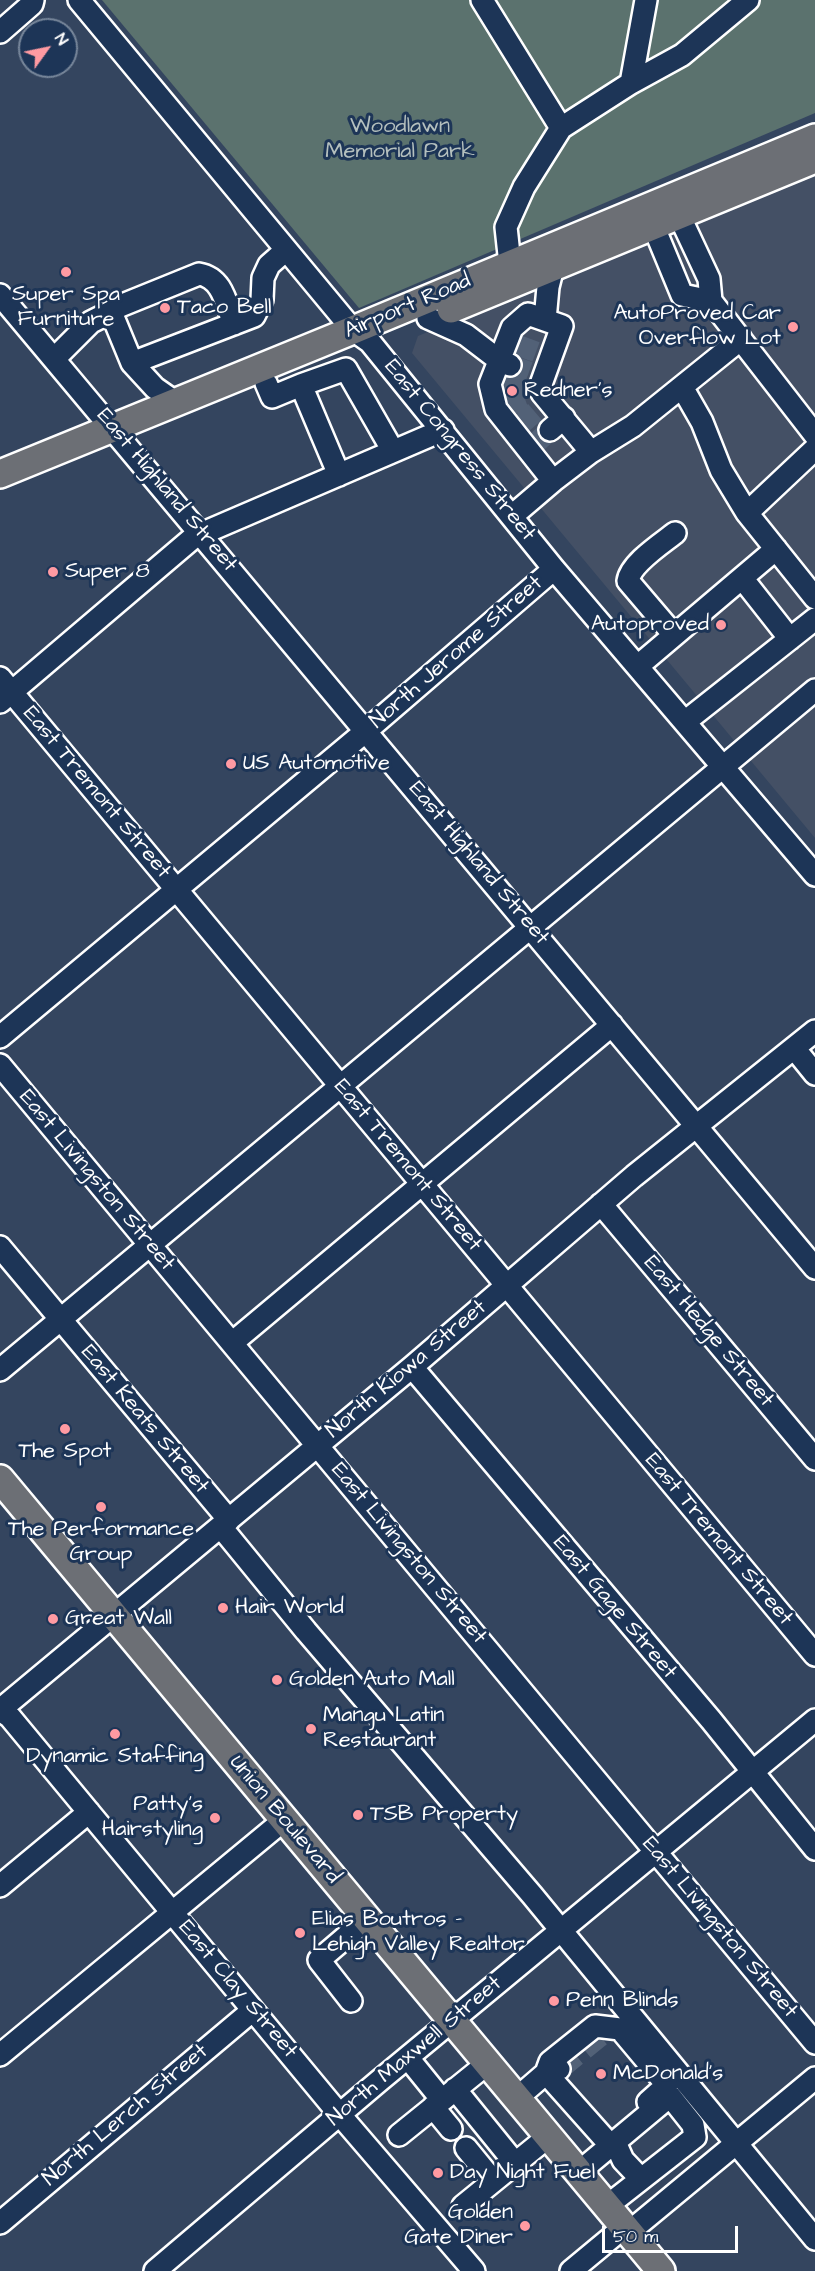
<!DOCTYPE html>
<style>
body{margin:0}
#map{position:relative;width:815px;height:2271px;overflow:hidden;background:#34455f;font-family:"Architects Daughter",sans-serif}
canvas{display:block}
.north{position:absolute;left:18px;top:18px;width:60px;height:60px;box-sizing:border-box;background:#1d3557;border:2px solid #77869a;border-radius:50%;rotate:57deg;font-size:16px;font-weight:700;line-height:24px;text-align:center;color:#fff}
.north::after{content:'';display:block;margin:auto;width:21px;height:27px;background:#ff9aa2;clip-path:polygon(50% 0,100% 100%,50% 72%,0 100%)}
.scale{position:absolute;left:602px;top:2226px;width:136px;height:27px;box-sizing:border-box;border:3px solid #fff;border-top:0;padding-left:8px;font-size:18px;line-height:21px;white-space:nowrap;color:#fff;-webkit-text-stroke:4px #1d3557;paint-order:stroke}
</style>
<div id="map">
<canvas width="815" height="2271"></canvas>
<div class="north">N</div>
<div class="scale">50 m</div>
</div>
<script>
const c = document.querySelector('canvas').getContext('2d');
c.lineJoin = 'round';
function paint(path, color) { c.fillStyle = color; c.fill(path, 'evenodd'); }
function trace(path, color, width, dash) { c.strokeStyle = color; c.lineWidth = width; c.lineCap = dash ? 'butt' : 'round'; c.setLineDash(dash || []); c.stroke(path); }
function drawText(font, color, halo, rows, align = 'center') {
  c.font = font + ' "Architects Daughter",sans-serif'; c.lineWidth = 6; c.setLineDash([]); c.textBaseline = 'middle'; c.strokeStyle = halo; c.fillStyle = color; for (const [text, x, y, turn = 0] of rows) {
    c.save(); c.translate(x, y); c.rotate((+turn || 0) * Math.PI / 180); c.textAlign = isNaN(turn) ? turn : align; if (halo) c.strokeText(text, 0, 0); c.fillText(text, 0, 0); c.restore();
  }
}
paint(new Path2D(`
 M815 173V838L412 353 418 336Z`), '#445065');
paint(new Path2D(`
 M102 0H815V113L359 308Z`), '#5b726e');
trace(new Path2D(`
 M517 345 536 352
 M510 365 529 372
 M503 385 524 386
 M506 406 525 399
 M521 424 535 412
 M536 443 550 430
 M560 2069 604 2033`), '#526177', 21, [21, 10]);
const minor = new Path2D(`
 M79 0 353 330 370 342 554 569 815 875
 M482 0 561 128
 M0 32 32 4 33 0
 M631 83 646 0
 M679 215 709 279 711 301 815 435
 M653 225 682 295 711 301
 M510 264 506 227 524 187 561 128 631 83 682 55 748 0
 M0 295 815 1268
 M111 312 120 306 199 274C223 278 226 304 234 324
 M428 318 466 335 500 361 510 365
 M545 320 548 287 553 267
 M54 359 91 322 111 312 132 363 254 316 262 300 263 278 269 265 286 250
 M132 363 155 388 175 402
 M266 383 272 397 301 385 339 475
 M301 385 346 369 393 451
 M682 387 702 422 721 470 747 513
 M550 430 564 418
 M815 449 747 513 815 598
 M553 481 591 452 633 426 741 339
 M512 516 553 481 496 409 490 384 512 328 528 314 562 326 540 387 542 393 591 452
 M742 578 790 639
 M674 635 628 581C630 564 661 544 675 533
 M638 666 776 549
 M0 678 815 1655
 M0 702 194 537 443 430
 M686 721 815 619
 M0 1037 366 731 554 569
 M794 1048 815 1074
 M0 1065 815 2043
 M601 1204 815 1459
 M0 1247 229 1520
 M232 1343 612 1025
 M412 1367 711 1720 815 1849
 M0 1370 815 690
 M221 1527 306 1631 532 1895 815 2239
 M0 1710 412 1367 634 1176 815 1031
 M0 1710 10 1717 340 2115 474 2271
 M0 1886 89 1812
 M351 2001 319 1960 367 1919
 M0 2055 284 1820
 M408 2058 442 2100
 M559 2069 546 2073 611 2146
 M455 2089 515 2163
 M517 2098 546 2073 550 2062 595 2026 620 2029 667 2085 648 2102
 M433 2107 451 2129
 M399 2135 488 2063
 M615 2142 623 2160 641 2179
 M466 2148 493 2181
 M579 2172 670 2096 693 2125 695 2137 607 2206
 M463 2206 549 2136
 M0 2223 253 2010
 M628 2233 815 2078
 M155 2271 379 2081 815 1720
 M571 2271 624 2227`);
const major = new Path2D(`
 M451 309 815 159
 M0 474 353 330 815 138
 M0 1479 661 2271`);
trace(minor, '#fff', 26);
trace(major, '#fff', 32);
trace(minor, '#1d3557', 21);
trace(major, '#6c6f75', 27);
for (const [x, y, r, color] of [
 [66,272,6,"#ff9aa2"],
 [165,308,6,"#ff9aa2"],
 [793,327,6,"#ff9aa2"],
 [512,391,6,"#ff9aa2"],
 [53,572,6,"#ff9aa2"],
 [721,625,6,"#ff9aa2"],
 [231,764,6,"#ff9aa2"],
 [65,1429,6,"#ff9aa2"],
 [101,1507,6,"#ff9aa2"],
 [223,1608,6,"#ff9aa2"],
 [53,1619,6,"#ff9aa2"],
 [277,1680,6,"#ff9aa2"],
 [311,1729,6,"#ff9aa2"],
 [115,1734,6,"#ff9aa2"],
 [358,1815,6,"#ff9aa2"],
 [215,1818,6,"#ff9aa2"],
 [300,1933,6,"#ff9aa2"],
 [554,2001,6,"#ff9aa2"],
 [601,2074,6,"#ff9aa2"],
 [438,2173,6,"#ff9aa2"],
 [525,2226,6,"#ff9aa2"]
]) { const dot = new Path2D(); dot.arc(x, y, r, 0, 2 * Math.PI); c.fillStyle = color; c.fill(dot); trace(dot, '#1d3557', 2); }
drawText('22px', '#b5c0be', '#1d3557', [
 ["Woodlawn",400,127],
 ["Memorial Park",400,152]
]);
drawText('22px', '#fff', '#1d3557', [
 ["Super Spa",66,295,"center"],
 ["Furniture",66,320,"center"],
 ["Taco Bell",177,308],
 ["AutoProved Car",781,314,"right"],
 ["Overflow Lot",781,339,"right"],
 ["Redner's",524,391],
 ["Super 8",65,572],
 ["Autoproved",709,625,"right"],
 ["US Automotive",243,764],
 ["The Spot",65,1452,"center"],
 ["The Performance",101,1530,"center"],
 ["Group",101,1555,"center"],
 ["Hair World",235,1608],
 ["Great Wall",65,1619],
 ["Golden Auto Mall",289,1680],
 ["Mangu Latin",323,1716],
 ["Restaurant",323,1741],
 ["Dynamic Staffing",115,1757,"center"],
 ["Patty's",203,1805,"right"],
 ["Hairstyling",203,1830,"right"],
 ["TSB Property",370,1815],
 ["Elias Boutros -",312,1920],
 ["Lehigh Valley Realtor",312,1945],
 ["Penn Blinds",566,2001],
 ["McDonald's",613,2074],
 ["Day Night Fuel",450,2173],
 ["Golden",513,2213,"right"],
 ["Gate Diner",513,2238,"right"]
], 'left');
drawText('22px', '#fff', '#1d3557', [
 ["Airport Road",408,307,-23],
 ["East Congress Street",459,451,51],
 ["East Highland Street",166,491,50],
 ["North Jerome Street",457,653,-41],
 ["East Tremont Street",96,793,50],
 ["East Highland Street",478,864,50],
 ["East Tremont Street",407,1166,50],
 ["East Livingston Street",96,1181,50],
 ["East Hedge Street",708,1332,50],
 ["North Kiowa Street",407,1370,-40],
 ["East Keats Street",144,1420,50],
 ["East Tremont Street",718,1540,50],
 ["East Livingston Street",408,1554,50],
 ["East Gage Street",614,1608,50],
 ["Union Boulevard",284,1820,50],
 ["East Livingston Street",719,1928,50],
 ["East Clay Street",237,1990,50],
 ["North Maxwell Street",415,2052,-40],
 ["North Lerch Street",126,2116,-40]
]);
</script>
